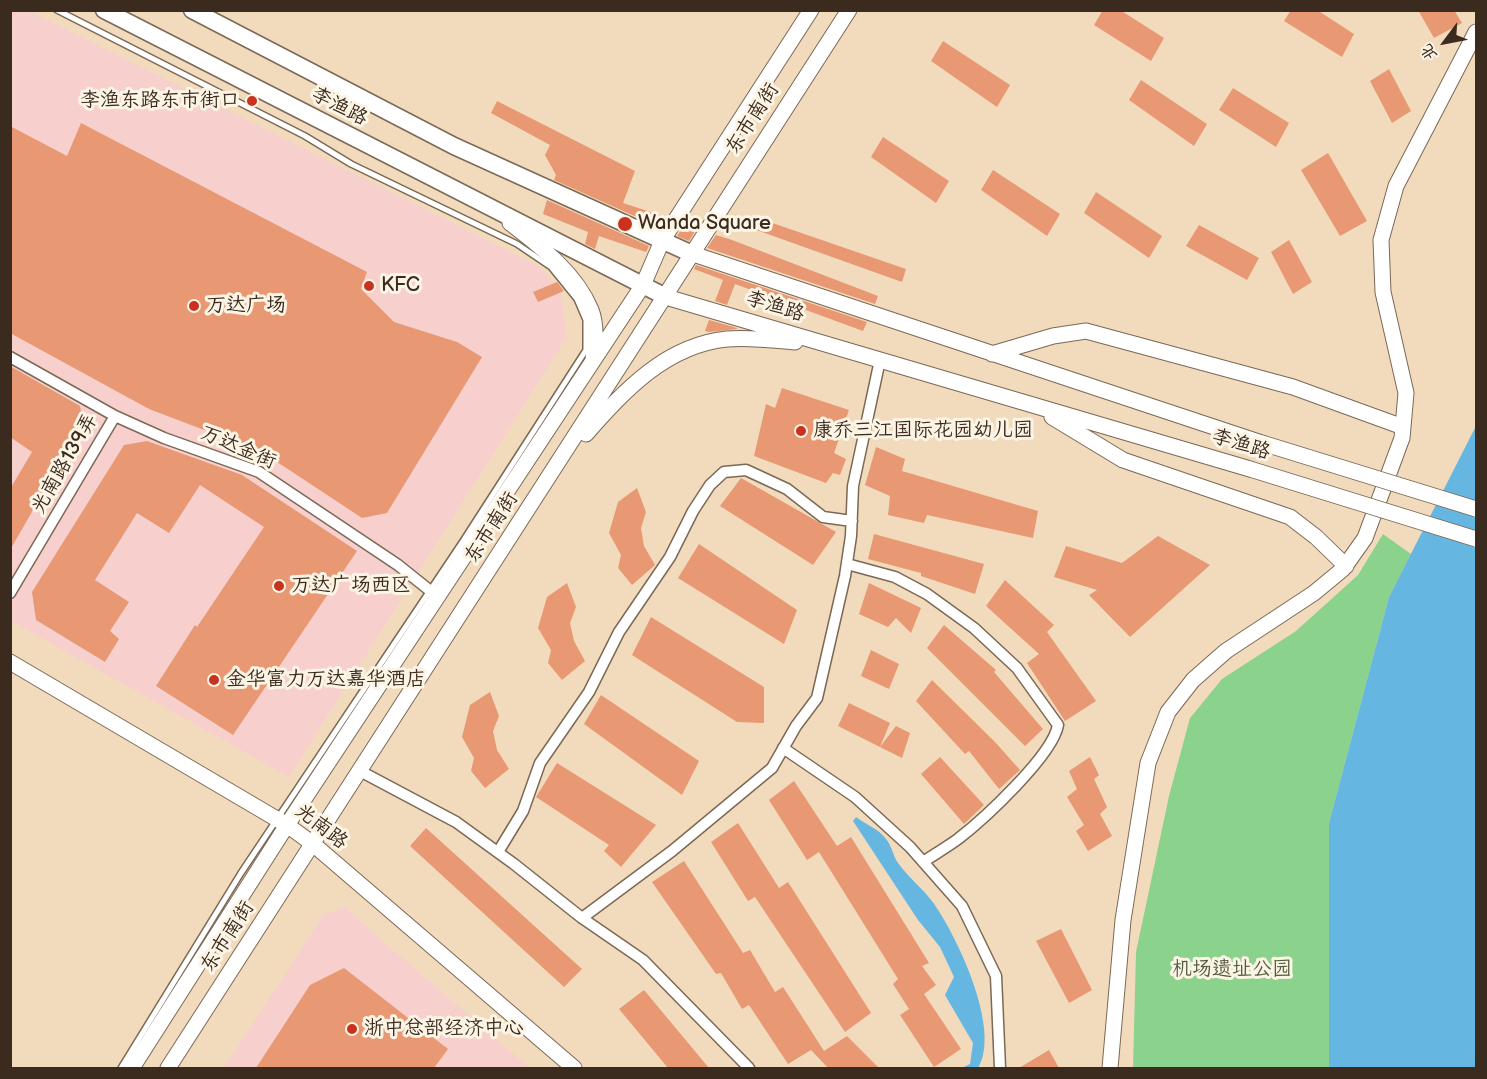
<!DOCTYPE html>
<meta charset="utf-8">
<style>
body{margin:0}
#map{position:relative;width:1487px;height:1079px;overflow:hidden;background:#f2dbbc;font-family:"Balsamiq Sans","LXGW WenKai TC",sans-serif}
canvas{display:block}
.frame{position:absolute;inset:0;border:12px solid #3b2a1e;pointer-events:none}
.north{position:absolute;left:1415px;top:12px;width:60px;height:60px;-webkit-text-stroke:4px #fcf5e5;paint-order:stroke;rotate:238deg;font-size:16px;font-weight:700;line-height:24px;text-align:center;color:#3b2a1e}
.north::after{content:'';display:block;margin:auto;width:21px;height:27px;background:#3b2a1e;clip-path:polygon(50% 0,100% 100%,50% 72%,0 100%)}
</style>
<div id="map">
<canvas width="1487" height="1079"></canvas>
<div class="frame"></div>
<div class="north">北</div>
</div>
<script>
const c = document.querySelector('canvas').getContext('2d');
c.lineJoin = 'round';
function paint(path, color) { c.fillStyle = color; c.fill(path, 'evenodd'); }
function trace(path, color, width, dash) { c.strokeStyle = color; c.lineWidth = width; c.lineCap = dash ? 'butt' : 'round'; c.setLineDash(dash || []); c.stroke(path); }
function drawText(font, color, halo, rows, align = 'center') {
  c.font = font + ' "Balsamiq Sans","LXGW WenKai TC",sans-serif'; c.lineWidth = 6; c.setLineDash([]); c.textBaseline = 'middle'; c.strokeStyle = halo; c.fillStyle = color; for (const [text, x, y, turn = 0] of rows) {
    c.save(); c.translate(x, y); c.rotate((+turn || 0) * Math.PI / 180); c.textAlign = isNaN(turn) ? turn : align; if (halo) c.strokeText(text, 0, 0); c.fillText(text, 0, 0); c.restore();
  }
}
paint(new Path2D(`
 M11 11H30L539 266 561 291 567 337 289 777 11 621Z
 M345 907 385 943 530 1068H224L324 914Z`), '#f7d0ce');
paint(new Path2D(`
 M1383 534 1411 554 1389 597 1329 823V1068H1133L1136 952 1169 796 1190 718 1222 679 1296 631 1358 575Z`), '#8bd28d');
paint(new Path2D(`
 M1476 426V1068H1329V823L1389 597Z
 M856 817C865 824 879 829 886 839 892 846 893 856 898 863 908 877 922 888 932 901 956 934 1002 1029 978 1068H962L970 1064 973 1043 945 995 954 977 940 947 918 920 853 821Z`), '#65b7e1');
paint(new Path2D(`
 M1103 10H1120L1164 38 1151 61 1094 25Z
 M1291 10H1317L1354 34 1342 57 1284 21Z
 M1418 10H1454L1462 23 1434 38Z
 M943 41 1010 85 997 107 931 61Z
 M1389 69 1411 111 1392 123 1370 81Z
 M1141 80 1207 124 1194 146 1129 100Z
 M1233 88 1289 123 1276 147 1219 110Z
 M497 101 635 171 623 203 666 217 659 227 554 180 556 175 545 155 550 145 491 113Z
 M81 123 367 272 361 289 394 322 457 342 482 357 387 513 362 518 262 452 149 409 10 333V126L67 156Z
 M883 137 949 181 936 203 871 157Z
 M1328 153 1367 221 1340 236 1301 170Z
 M993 170 1060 214 1047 236 981 190Z
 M1096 192 1162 236 1149 258 1084 213Z
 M547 200 649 246 646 252 599 236 595 249 585 244 588 232 543 214Z
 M752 216 906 269 902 282 748 227Z
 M685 224 697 228 689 241 677 236Z
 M1199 225 1259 258 1247 280 1186 246Z
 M716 235 732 240 878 296 875 304 707 248Z
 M1289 240 1312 282 1293 294 1271 252Z
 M696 265 867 322 863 331 735 284 727 305 715 301 723 280 694 269Z
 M557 282 564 291 538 302 533 292Z
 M709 320 734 327 738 329 709 332 705 331Z
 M10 366 80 406 83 423 10 550V489L32 452 10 437Z
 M782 388 849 410 834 453 846 459 840 475 833 473 826 483 754 456 766 404 775 408Z
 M147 441 242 475 357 551 233 735 156 686 195 625 197 627 264 527 200 485 169 533 137 513 95 580 129 602 110 631 119 639 105 662 36 620 32 592 124 445Z
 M876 447 905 459 902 471 1038 511 1033 538 927 515 924 523 888 515 890 496 865 485Z
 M741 478 836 532 813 565 720 506Z
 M637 488 646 512 641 528 644 546 655 565 632 585 618 568 621 555 609 533 618 502Z
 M874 534 984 564 975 594 921 576V573L868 559Z
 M1158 536 1210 565 1130 637 1089 595 1097 590 1054 577 1066 546 1122 563Z
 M699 544 797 610 784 644 678 578Z
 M1005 580 1054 625 1047 632 1096 701 1065 721 1027 663 1039 654 986 606Z
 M567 583 576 607 570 623 574 641 585 661 562 680 548 663 551 650 538 628 547 597Z
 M869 583 921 608 911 633 896 618 888 627 859 614Z
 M651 617 764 687V723L737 722 632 655Z
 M944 625 996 670 994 672 1043 729 1025 746 927 648Z
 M871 650 899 664 889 689 861 676Z
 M932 680 995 742 1020 770 999 789 969 751 965 754 916 701Z
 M490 692 499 716 493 731 497 750 509 769 485 788 471 771 474 758 462 737 470 705Z
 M601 695 699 761 682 795 584 724Z
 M849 703 890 723 880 747 838 726Z
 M896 726 910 733 902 758 880 747Z
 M940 757 984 805 964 824 921 774Z
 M1090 757 1099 775 1094 779 1107 807 1100 814 1112 836 1088 851 1076 831 1084 825 1067 797 1077 789 1069 771Z
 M557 763 656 825 621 867 604 851 609 845 536 797Z
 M794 781 837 846 851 837 929 963 922 966 936 985 924 994 961 1049 934 1067 900 1015 909 1009 893 984 898 979 819 852 807 860 769 800Z
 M738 823 779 888 788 882 871 1013 845 1032 755 897 748 901 711 842Z
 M426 828 582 969 564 987 410 846Z
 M684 861 743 953 750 950 775 992 783 987 824 1051 847 1036 879 1068H828L811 1050 788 1064 749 1005 742 1009 721 973 716 974 652 882Z
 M1061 929 1092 990 1069 1003 1036 941Z
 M344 968 448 1049 434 1068H256L310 985Z
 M644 990 709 1068H668L619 1009Z
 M1049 1050 1059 1068H1019Z`), '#e89873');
const lane = new Path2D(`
 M57 10 305 136 351 164 517 244 551 267 577 299 586 320V350L463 541 241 873 121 1068`);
const street = new Path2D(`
 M10 357 115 416 164 438 259 472 398 565 438 597
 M847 564 895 577 927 594 974 628 1017 668 1058 725C1053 755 984 819 958 839 947 847 935 854 923 862
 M10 593 115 416
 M783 748 855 797 910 847 962 906 996 976 1000 1068
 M360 771 456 822 514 864 582 918 643 960 749 1068
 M498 852 523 811 540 763 589 692 619 632 670 557 693 511 710 485 724 472 746 470 787 489 823 517 852 521
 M582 918 672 851 772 768 796 726 817 698 845 576 851 536 853 486 880 360`);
const secondary = new Path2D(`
 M510 223C540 246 576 273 591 310 597 325 595 343 593 360
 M690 253 1262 443
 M666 297 1250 469
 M992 354 1053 336 1086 331 1293 387 1403 427
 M1052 417 1123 460 1290 517 1316 537 1346 566
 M586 434C624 391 666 345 727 339 749 337 773 340 795 342
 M10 662 287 825 313 844 574 1068
 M132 1068 287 825 643 285 662 241 811 10
 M168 1068 849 10
 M1110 1068 1123 920 1148 763 1168 712 1193 680 1226 651 1314 593 1343 569 1365 538 1402 438 1406 393 1383 292 1381 240 1396 186 1476 32`);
const primary = new Path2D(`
 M104 10 666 297
 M192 10 454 146 690 253`);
trace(lane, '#7b6855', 8);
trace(street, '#7b6855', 13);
trace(secondary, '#7b6855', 17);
trace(primary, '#7b6855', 19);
trace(lane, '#fff', 5);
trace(street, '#fff', 10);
trace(secondary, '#fff', 15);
trace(primary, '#fff', 16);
const secondaryBridge = new Path2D(`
 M1262 443 1476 509
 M1250 469 1476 539`);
trace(secondaryBridge, '#7b6855', 17, []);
trace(secondaryBridge, '#fff', 15);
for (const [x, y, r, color] of [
 [252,101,6,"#c8321e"],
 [625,224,8,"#c8321e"],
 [369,286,6,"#c8321e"],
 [194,306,6,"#c8321e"],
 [801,431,6,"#c8321e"],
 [279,586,6,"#c8321e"],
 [214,680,6,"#c8321e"],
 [352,1029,6,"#c8321e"]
]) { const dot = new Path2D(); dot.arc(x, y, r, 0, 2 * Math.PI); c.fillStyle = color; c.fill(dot); trace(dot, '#fcf5e5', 2); }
drawText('20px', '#3b2a1e', '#fcf5e5', [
 ["李渔东路东市街口",240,101,"right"],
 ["Wanda Square",638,224],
 ["KFC",381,286],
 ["万达广场",206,306],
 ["康乔三江国际花园幼儿园",813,431],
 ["万达广场西区",291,586],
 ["金华富力万达嘉华酒店",226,680],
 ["浙中总部经济中心",364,1029]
], 'left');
drawText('20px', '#3b2a1e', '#fcf5e5', [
 ["李渔路",339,107,27],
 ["东市南街",753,119,-57],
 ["李渔路",775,307,17],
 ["李渔路",1241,445,17],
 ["万达金街",238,448,23],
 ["光南路139弄",65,464,-60],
 ["东市南街",492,528,-57],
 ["光南路",321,827,38],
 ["东市南街",228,937,-57]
]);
drawText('20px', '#535c3f', '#fcf5e5', [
 ["机场遗址公园",1232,970]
]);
</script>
